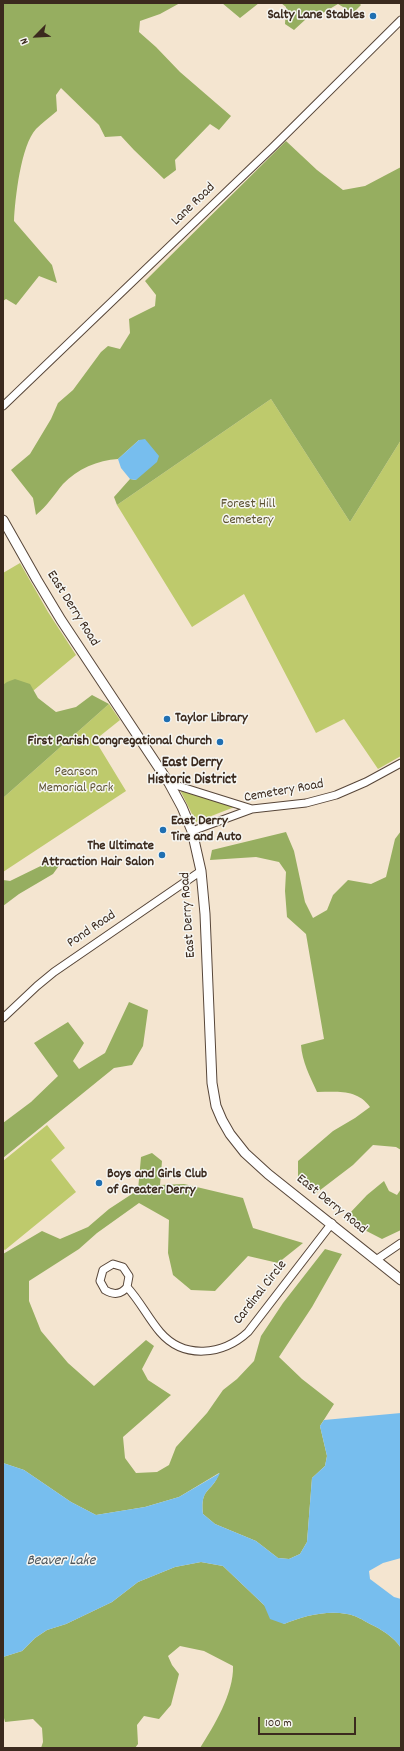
<!DOCTYPE html>
<style>
body{margin:0}
#map{position:relative;width:404px;height:1751px;overflow:hidden;background:#f4e5d0;font-family:Dekko,sans-serif}
canvas{display:block}
.frame{position:absolute;inset:0;border:4px solid #3b2a1e;pointer-events:none}
.north{position:absolute;left:16px;top:16px;width:40px;height:40px;-webkit-text-stroke:3px #f6f6f2;paint-order:stroke;rotate:246deg;font-size:11px;font-weight:700;line-height:16px;text-align:center;color:#3b2a1e}
.north::after{content:'';display:block;margin:auto;width:14px;height:18px;background:#3b2a1e;clip-path:polygon(50% 0,100% 100%,50% 72%,0 100%)}
.scale{position:absolute;left:258px;top:1717px;width:98px;height:18px;box-sizing:border-box;border:2px solid #3b2a1e;border-top:0;padding-left:5px;font-size:12px;line-height:14px;white-space:nowrap;color:#3b2a1e;-webkit-text-stroke:3px #f6f6f2;paint-order:stroke}
</style>
<div id="map">
<canvas width="404" height="1751"></canvas>
<div class="frame"></div>
<div class="north">N</div>
<div class="scale">100 m</div>
</div>
<script>
const c = document.querySelector('canvas').getContext('2d');
c.lineJoin = 'round';
function paint(path, color) { c.fillStyle = color; c.fill(path, 'evenodd'); }
function trace(path, color, width, dash) { c.strokeStyle = color; c.lineWidth = width; c.lineCap = dash ? 'butt' : 'round'; c.setLineDash(dash || []); c.stroke(path); }
function drawText(font, color, halo, rows, align = 'center') {
  c.font = font + ' Dekko,sans-serif'; c.lineWidth = 3; c.setLineDash([]); c.textBaseline = 'middle'; c.strokeStyle = halo; c.fillStyle = color; for (const [text, x, y, turn = 0] of rows) {
    c.save(); c.translate(x, y); c.rotate((+turn || 0) * Math.PI / 180); c.textAlign = isNaN(turn) ? turn : align; if (halo) c.strokeText(text, 0, 0); c.fillText(text, 0, 0); c.restore();
  }
}
paint(new Path2D(`
 M271 399 350 522 401 440V756L378 769 344 719 316 733 244 594 192 627 117 505Z
 M20 563 48 612 76 655 3 716V573Z
 M109 704 120 720 95 740 126 791 3 872V798Z
 M179 788 237 806 196 822Z
 M47 1125 65 1148 51 1160 76 1192 5 1250 3 1249V1161Z`), '#beca6c');
paint(new Path2D(`
 M3 3H180L160 14 140 21 139 32 156 47 180 72 231 116 219 130 210 124 175 160 176 170 164 179 134 150 121 136 105 137 99 125 61 88 56 95 57 111C50 117 42 123 36 129 21 145 15 199 14 221L52 265 57 283 39 276 16 305 6 299 3 301Z
 M222 3H259L240 18Z
 M281 3H359L361 5 353 13 338 4 321 14 306 19 294 30 285 24 286 7Z
 M286 141 317 170 343 190 365 186 401 167V440L350 522 271 399 117 505 114 497 130 479 136 480 139 440 118 459C98 460 77 469 63 484 54 495 47 506 36 515L33 498 11 470 30 454 51 419 58 403 73 390 101 352 108 346 120 349 130 333 129 319 155 306 156 295 145 281Z
 M15 679 30 684 38 698 56 712 76 707 92 695 109 704 3 798V685L7 682Z
 M401 831V1150L396 1147 373 1145 353 1165 315 1194 298 1179V1161L333 1131 355 1118 370 1107C357 1089 338 1092 317 1092 310 1077 302 1061 301 1045L324 1039 306 934 287 917 285 891 286 872 279 862 256 857 210 860 212 850 286 832 294 851 305 902 313 918 327 910 333 895 348 880 371 884 386 877 395 839Z
 M57 858 61 863 53 874 19 894 3 906V880L10 881Z
 M129 1002 148 1010 143 1046 132 1065 114 1068 3 1158V1123L31 1102 58 1076 34 1043 68 1022 84 1043 73 1061 79 1069 105 1053Z
 M152 1153 162 1161 160 1185 184 1184 243 1198 253 1228 303 1243 278 1263 248 1256 215 1291 191 1290 173 1275 168 1253 169 1220 139 1203 97 1233 79 1249 29 1281V1301L41 1331 68 1363 94 1386 146 1340 154 1346 142 1369 148 1380 171 1395 123 1437 125 1458 136 1473 157 1472 169 1465 176 1447 207 1413 223 1390 237 1379 254 1361 261 1336 283 1303 325 1249 342 1254 312 1307 279 1357 302 1379 334 1404 320 1426 327 1456 325 1466 312 1478 307 1542 300 1554 289 1559 278 1558 256 1541 215 1524 203 1514C200 1486 212 1494 219 1473L179 1497 145 1507 96 1515 71 1502 24 1470 3 1463V1254L42 1231 60 1239 88 1227 109 1209 138 1190 141 1157Z
 M384 1181 389 1191 397 1195 401 1189V1230L382 1239 351 1223 349 1214 367 1195Z
 M201 1562 223 1566 284 1624C303 1616 326 1610 347 1614 355 1615 363 1620 370 1624 381 1629 394 1637 401 1648V1748H200C214 1726 234 1693 233 1666L204 1651 180 1646 168 1656 172 1665 179 1674 171 1705 159 1719 144 1716 137 1725 138 1744 135 1748H41L43 1742 42 1728 33 1719 5 1722 3 1714 4 1684 3 1682V1657L22 1651 35 1638 47 1630 66 1624 112 1602 138 1582 175 1567Z`), '#96ae60');
paint(new Path2D(`
 M145 439 159 456 157 462 136 480 130 479 121 468 118 459 139 440Z
 M401 1413V1558L383 1563 369 1571 370 1579 394 1597 401 1599V1648C394 1637 381 1629 370 1624 363 1620 355 1615 347 1614 326 1610 303 1616 284 1624L270 1619 264 1605 223 1566 201 1562 175 1567 138 1582 112 1602 66 1624 47 1630 35 1638 22 1651 3 1657V1463L24 1470 71 1502 96 1515 145 1507 179 1497 220 1473C211 1493 200 1488 203 1514L215 1524 256 1541 278 1558 289 1559 300 1554 307 1542 312 1478 325 1466 327 1456 320 1426 324 1420Z`), '#77beee');
const minor = new Path2D(`
 M3 406 273 147 401 20
 M169 783 252 809
 M192 831 252 809 306 803 336 795 366 782 401 763
 M3 1018 37 986 54 972 201 871
 M376 1260 401 1243
 M127 1287 129 1276 123 1267 113 1264 103 1270 100 1281 105 1290C113 1295 121 1295 127 1287 140 1301 148 1318 160 1332 184 1360 223 1355 248 1332L332 1223`);
const tertiary = new Path2D(`
 M3 520 37 580 61 620 169 783 182 807 192 831 201 871 205 914 212 1083 216 1106 222 1120 230 1134 245 1153 268 1174 401 1280`);
trace(minor, '#574639', 9);
trace(tertiary, '#574639', 11);
trace(minor, '#fff', 7);
trace(tertiary, '#fff', 9);
for (const [x, y, r, color] of [
 [373,16,4,"#1f6fb2"],
 [167,719,4,"#1f6fb2"],
 [220,742,4,"#1f6fb2"],
 [163,830,4,"#1f6fb2"],
 [162,855,4,"#1f6fb2"],
 [99,1183,4,"#1f6fb2"]
]) { const dot = new Path2D(); dot.arc(x, y, r, 0, 2 * Math.PI); c.fillStyle = color; c.fill(dot); trace(dot, '#f6f6f2', 1.5); }
drawText('bold 14px', '#3b2a1e', '#f6f6f2', [
 ["Salty Lane Stables",365,16],
 ["Taylor Library",175,719,"left"],
 ["First Parish Congregational Church",212,742],
 ["East Derry",171,822,"left"],
 ["Tire and Auto",171,838,"left"],
 ["The Ultimate",154,847],
 ["Attraction Hair Salon",154,863],
 ["Boys and Girls Club",107,1175,"left"],
 ["of Greater Derry",107,1191,"left"]
], 'right');
drawText('14px', '#3b2a1e', '#f6f6f2', [
 ["Lane Road",194,205,-44],
 ["East Derry Road",72,609,58],
 ["Cemetery Road",284,792,-10],
 ["East Derry Road",189,915,-94],
 ["Pond Road",92,930,-34],
 ["East Derry Road",331,1205,39],
 ["Cardinal Circle",261,1293,-52]
]);
drawText('14px', '#5c5232', '#f6f6f2', [
 ["Forest Hill",248,505],
 ["Cemetery",248,521],
 ["Pearson",76,773],
 ["Memorial Park",76,789]
]);
drawText('bold 15px', '#3b2a1e', '#f6f6f2', [
 ["East Derry",192,764],
 ["Historic District",192,781]
]);
drawText('italic 15px', '#4d565c', '#f6f6f2', [
 ["Beaver Lake",61,1562]
]);
</script>
